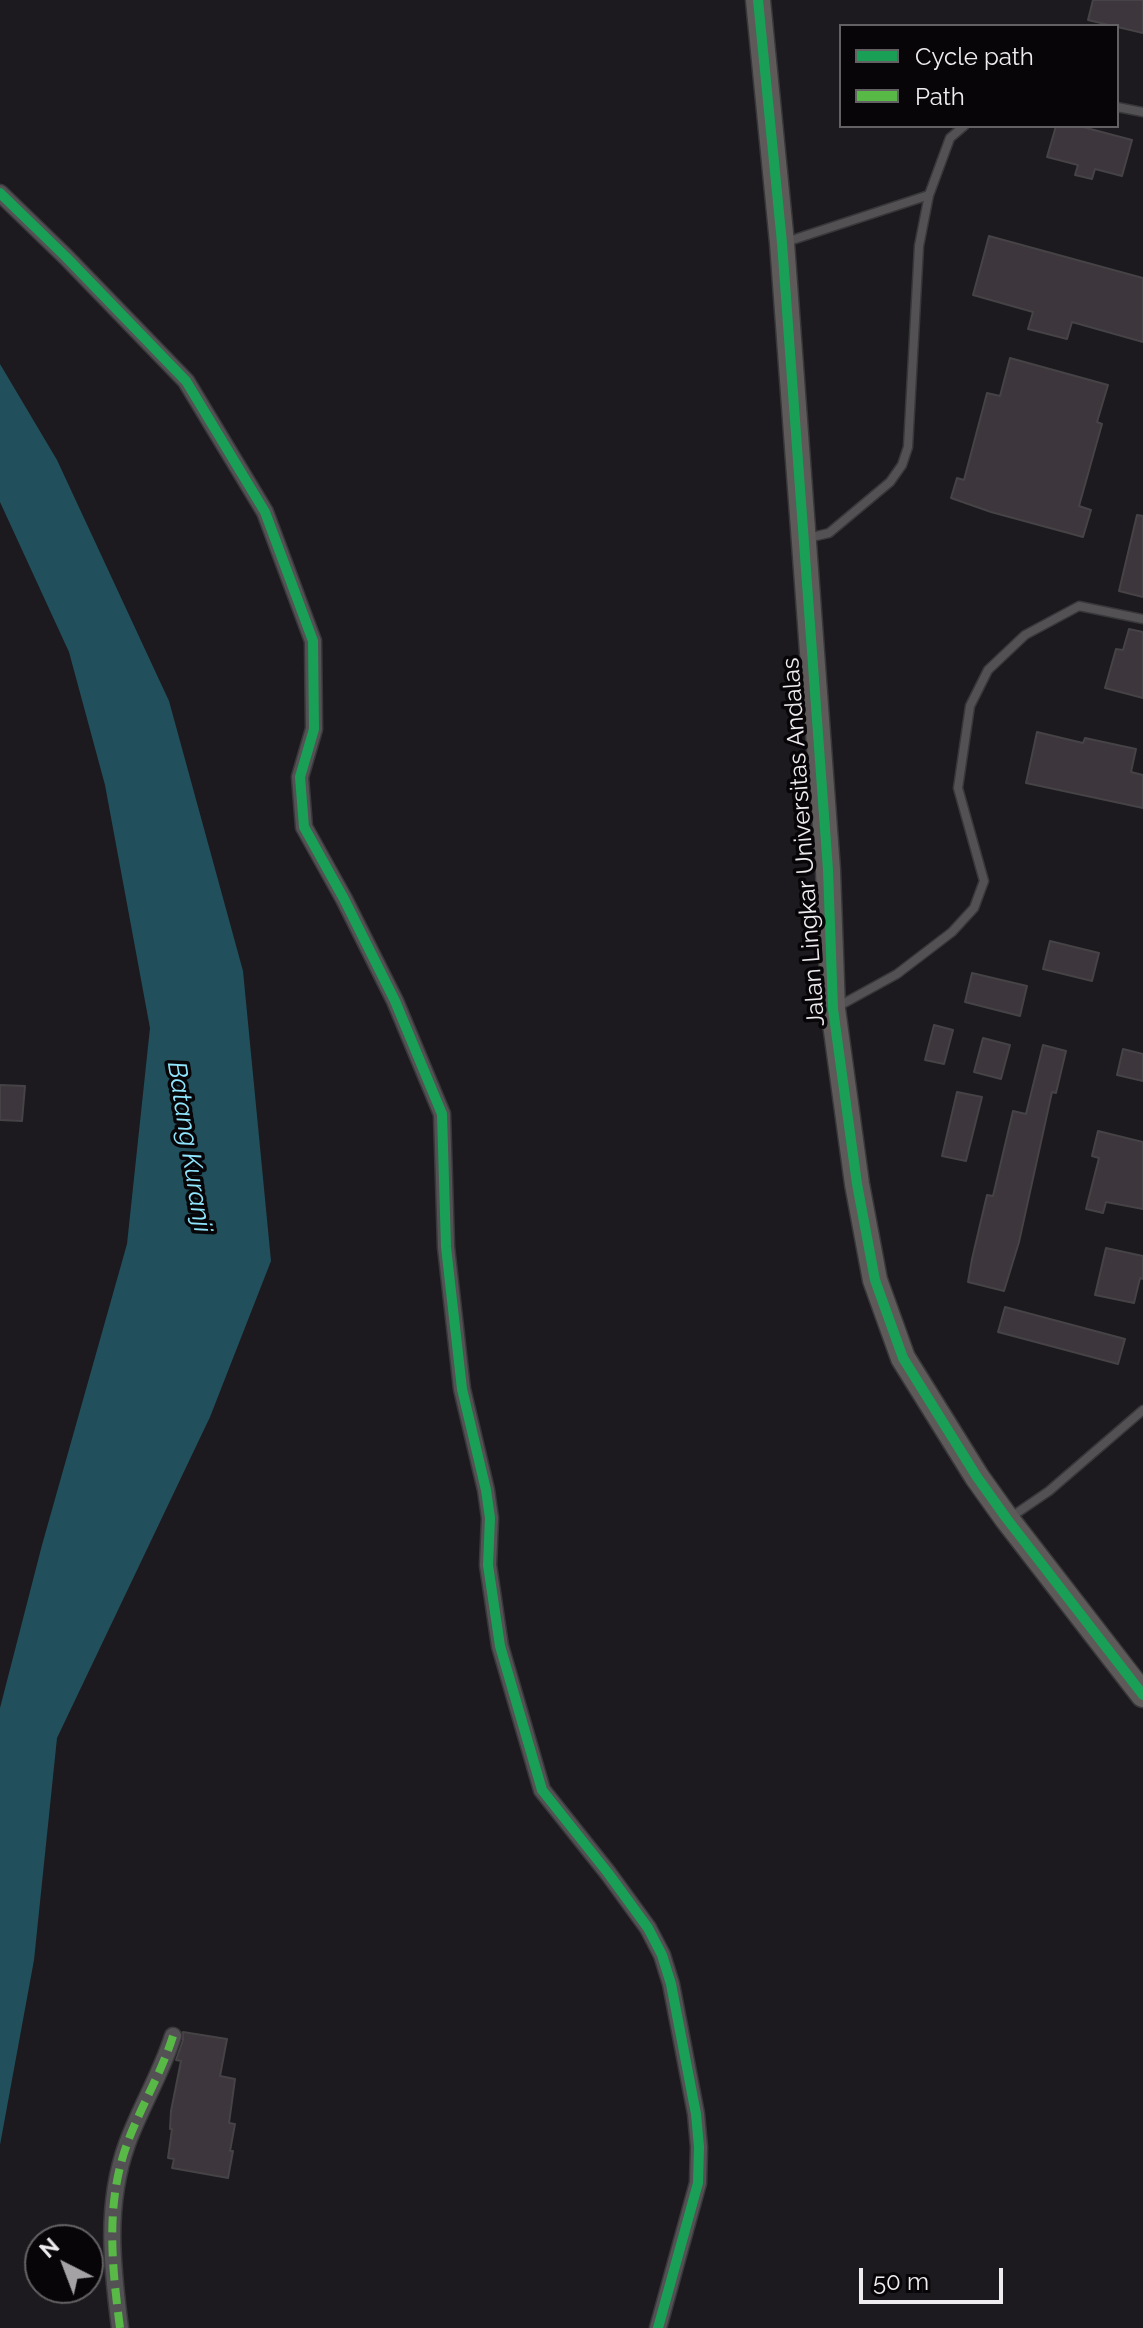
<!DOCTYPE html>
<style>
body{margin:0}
#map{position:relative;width:1143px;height:2328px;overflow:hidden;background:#1c1a1e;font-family:Raleway,sans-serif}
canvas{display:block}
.legend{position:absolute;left:839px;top:24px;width:280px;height:104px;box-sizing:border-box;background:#070507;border:2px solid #646164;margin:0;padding:10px 14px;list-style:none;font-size:24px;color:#efecf0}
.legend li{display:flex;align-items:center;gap:16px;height:40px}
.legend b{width:40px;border:2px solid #646164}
.north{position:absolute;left:24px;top:2224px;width:80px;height:80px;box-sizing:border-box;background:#070507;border:2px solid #646164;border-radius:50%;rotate:318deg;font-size:22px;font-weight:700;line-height:32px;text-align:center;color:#efecf0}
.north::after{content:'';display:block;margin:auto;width:28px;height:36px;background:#a5a2a6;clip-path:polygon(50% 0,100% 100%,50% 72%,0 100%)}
.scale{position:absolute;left:859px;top:2268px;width:144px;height:36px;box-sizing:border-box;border:4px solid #efecf0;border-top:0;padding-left:10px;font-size:24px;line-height:28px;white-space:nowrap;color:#efecf0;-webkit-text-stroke:6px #070507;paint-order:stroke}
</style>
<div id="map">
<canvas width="1143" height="2328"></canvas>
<ul class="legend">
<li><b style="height:10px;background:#1a9f57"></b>Cycle path</li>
<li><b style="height:10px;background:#58b947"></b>Path</li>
</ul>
<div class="north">N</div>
<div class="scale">50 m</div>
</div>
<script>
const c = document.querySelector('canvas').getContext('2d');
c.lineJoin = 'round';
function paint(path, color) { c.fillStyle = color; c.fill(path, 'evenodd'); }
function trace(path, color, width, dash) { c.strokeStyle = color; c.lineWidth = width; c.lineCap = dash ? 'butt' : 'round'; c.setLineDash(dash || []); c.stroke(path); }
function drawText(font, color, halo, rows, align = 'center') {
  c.font = font + ' Raleway,sans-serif'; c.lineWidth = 7; c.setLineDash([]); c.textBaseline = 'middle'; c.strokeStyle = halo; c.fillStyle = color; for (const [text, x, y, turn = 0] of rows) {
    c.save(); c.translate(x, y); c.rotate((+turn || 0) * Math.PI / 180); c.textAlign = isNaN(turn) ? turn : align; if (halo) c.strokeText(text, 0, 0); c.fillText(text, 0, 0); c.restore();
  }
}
paint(new Path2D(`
 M0 364 57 460 169 701 243 971 271 1261 210 1417 57 1738 34 1960 0 2145V1708L42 1545 127 1244 150 1028 105 785 69 652 0 502Z`), '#21505c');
const building = new Path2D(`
 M1093 0H1143V33L1088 20Z
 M1056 126H1079L1132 140 1122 176 1095 169 1092 179 1075 175 1078 165 1047 157Z
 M989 236 1143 278V342L1072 322 1067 339 1028 329 1033 312 973 295Z
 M1010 358 1108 385 1097 422 1102 424 1079 506 1091 510 1083 537 991 512 951 498 957 478 964 480 987 393 1000 396Z
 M1137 515 1143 516V597L1119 591Z
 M1129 629 1143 632V698L1105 688 1116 649 1123 650Z
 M1037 732 1083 743 1085 738 1136 749 1131 772 1143 775V808L1026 783Z
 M1050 941 1099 953 1092 981 1043 969Z
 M972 973 1027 986 1020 1016 965 1002Z
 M934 1025 953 1030 944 1064 925 1060Z
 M983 1038 1010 1045 1001 1079 974 1072Z
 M1043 1045 1066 1051 1056 1093 1052 1092 1019 1242 1004 1291 968 1282 972 1259 987 1195 993 1196 1013 1111 1026 1114Z
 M1123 1049 1143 1054V1081L1117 1075Z
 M0 1085 25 1086 22 1121 0 1120Z
 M957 1092 982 1097 966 1161 942 1156Z
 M1098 1131 1143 1142V1209L1106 1202 1103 1213 1086 1209 1099 1158 1092 1156Z
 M1106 1248 1143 1256V1279L1140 1278 1134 1303 1095 1295Z
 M1005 1307 1125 1339 1118 1364 998 1332Z
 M183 2032 227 2039 220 2076 235 2079 229 2123 235 2124 230 2151H233L228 2178 172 2168 174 2159 168 2158 172 2129H170L171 2111 181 2061 176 2060 183 2040Z`);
paint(building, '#3d363c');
trace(building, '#464346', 2);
const lane = new Path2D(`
 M1117 107 1143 112
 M786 242 929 195
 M808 538 829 533 890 482 902 465 908 447 919 246 929 195 950 138 964 126
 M837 1007 897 974 952 932 974 908 984 881 958 788 970 706 988 670 1025 635 1079 606 1143 619
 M1011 1517 1049 1491 1143 1410`);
const street = new Path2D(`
 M0 193 66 257 186 381 265 512 313 641 314 729 300 777 304 827 344 899 395 1001 442 1114 446 1247 462 1389 486 1490 490 1518 488 1565 500 1646 542 1790 608 1873 648 1928 662 1955 671 1984 696 2114 699 2147 698 2183 658 2328
 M120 2328C112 2266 105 2205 127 2144 140 2108 161 2074 173 2036`);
const secondary = new Path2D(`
 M758 0 782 243 828 870 833 1009 857 1184 875 1280 903 1358 977 1477 1007 1519 1143 1695`);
trace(lane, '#38373a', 11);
trace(street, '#38373a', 19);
trace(secondary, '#38373a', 27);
trace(lane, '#535154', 8);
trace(street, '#535154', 16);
trace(secondary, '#5d5a59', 24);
trace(new Path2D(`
 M120 2328C112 2266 105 2205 127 2144 140 2108 161 2074 173 2036`), '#58b947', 8, [16, 8]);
trace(new Path2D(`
 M758 0 782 243 828 870 833 1009 857 1184 875 1280 903 1358 977 1477 1007 1519 1143 1695
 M0 193 66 257 186 381 265 512 313 641 314 729 300 777 304 827 344 899 395 1001 442 1114 446 1247 462 1389 486 1490 490 1518 488 1565 500 1646 542 1790 608 1873 648 1928 662 1955 671 1984 696 2114 699 2147 698 2183 658 2328`), '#1a9f57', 10);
drawText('24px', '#efecf0', '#070507', [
 ["Jalan Lingkar Universitas Andalas",804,842,-94]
]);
drawText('italic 26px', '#90e6fe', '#070507', [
 ["Batang Kuranji",189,1147,81]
]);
</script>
